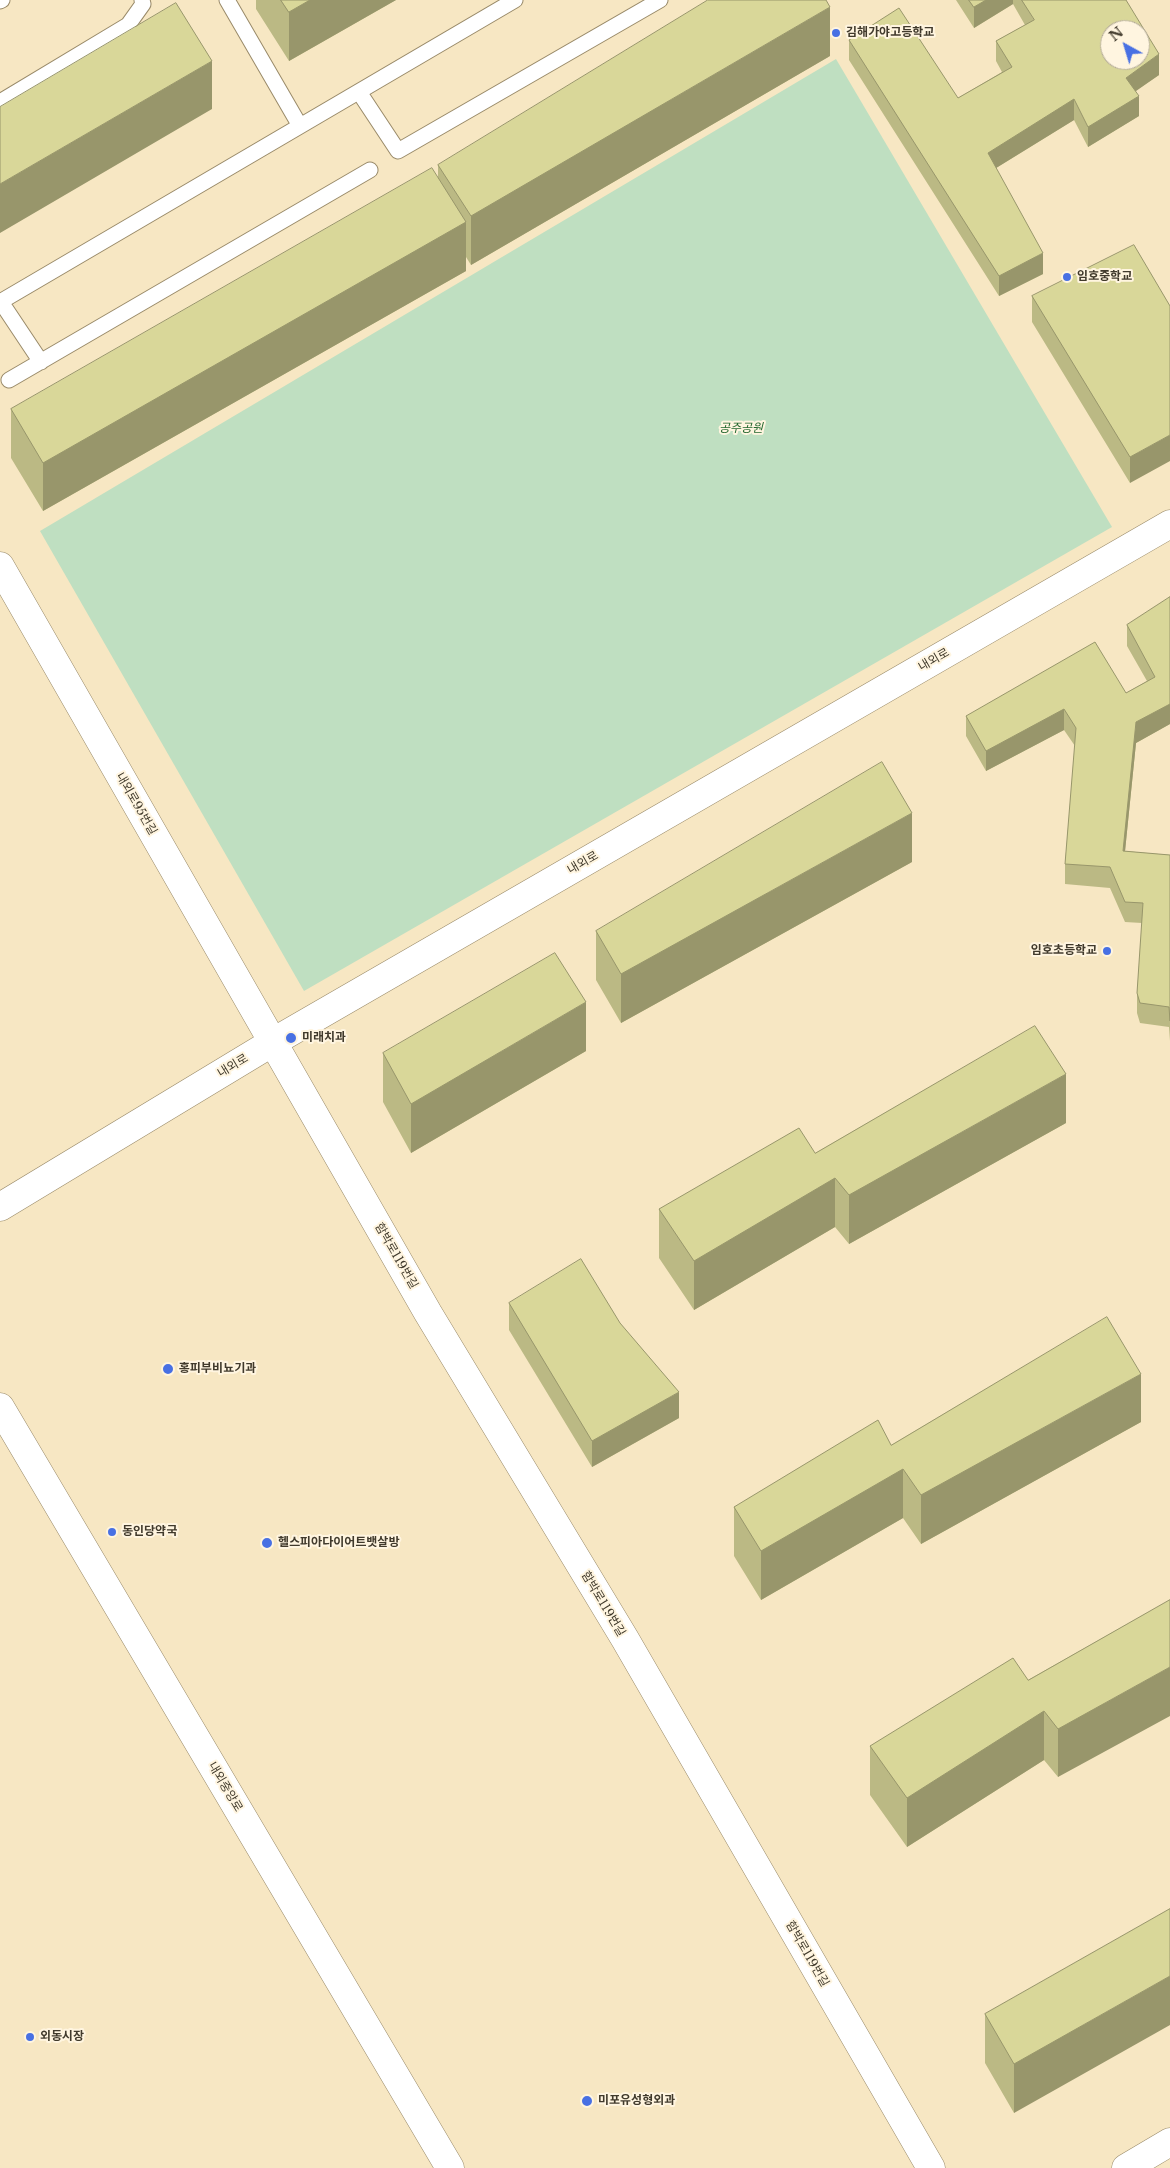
<!DOCTYPE html>
<meta charset="utf-8">
<style>
body{margin:0}
#map{position:relative;width:1170px;height:2168px;overflow:hidden;background:#f7e7c3;font-family:"Libre Baskerville",serif}
canvas{display:block}
.north{position:absolute;left:1100px;top:20px;width:50px;height:50px;box-sizing:border-box;background:#fff5e0;border:1px solid #b3aa98;border-radius:50%;rotate:321deg;font-size:14px;font-weight:700;line-height:20px;text-align:center;color:#413a2c}
.north::after{content:'';display:block;margin:auto;width:18px;height:22px;background:#4870e3;clip-path:polygon(50% 0,100% 100%,50% 72%,0 100%)}
</style>
<div id="map">
<canvas width="1170" height="2168"></canvas>
<div class="north">N</div>
</div>
<script>
const c = document.querySelector('canvas').getContext('2d');
c.lineJoin = 'round';
function paint(path, color) { c.fillStyle = color; c.fill(path, 'evenodd'); }
function trace(path, color, width, dash) { c.strokeStyle = color; c.lineWidth = width; c.lineCap = dash ? 'butt' : 'round'; c.setLineDash(dash || []); c.stroke(path); }
function drawText(font, color, halo, rows, align = 'center') {
  c.font = font + ' "Libre Baskerville","Noto Sans KR",serif'; c.lineWidth = 4; c.setLineDash([]); c.textBaseline = 'middle'; c.strokeStyle = halo; c.fillStyle = color; for (const [text, x, y, turn = 0] of rows) {
    c.save(); c.translate(x, y); c.rotate((+turn || 0) * Math.PI / 180); c.textAlign = isNaN(turn) ? turn : align; if (halo) c.strokeText(text, 0, 0); c.fillText(text, 0, 0); c.restore();
  }
}
paint(new Path2D(`
 M836 59 1112 527 304 991 40 531Z`), '#bfdfc1');
const service = new Path2D(`
 M227 0 300 126
 M0 1 2 0
 M359 92 398 151 660 0
 M0 102 128 25 143 4 142 0
 M0 302 515 0
 M1 302 41 362
 M9 380 370 170`);
const minor = new Path2D(`
 M0 566 428 1313 625 1639 931 2168`);
const tertiary = new Path2D(`
 M0 1207 273 1042 1170 524
 M0 1407 450 2168
 M1126 2168 1170 2142`);
trace(service, '#998a69', 17);
trace(minor, '#998a69', 29);
trace(tertiary, '#998a69', 29);
trace(service, '#fff', 15);
trace(minor, '#fff', 28);
trace(tertiary, '#fff', 28);
paint(new Path2D(`
 M256 0H396L289 61 256 9Z
 M956 0H1126L1159 75 1135 91 1139 116 1088 147 1074 120 996 168 1043 274 999 296 849 60V40L958 98 1002 72 996 61V41L1025 25 1013 4 974 28Z
 M830 56 471 265 466 257V271L43 511 11 458V409L438 178V165Z
 M1032 296 1170 306 1130 483 1032 322Z
 M1170 597V724L1136 743 1125 851 1170 855V1041L1169 1027 1140 1023 1137 1013V993L1142 923 1125 922 1110 888 1065 884V864L1075 746 1064 730 986 771 966 736V716L1126 693 1147 681 1127 646V625Z
 M912 862 621 1023 596 980V931Z
 M586 1051 411 1153 383 1102V1053Z
 M1066 1123 849 1244 835 1227 694 1310 659 1258V1209L815 1153Z
 M509 1303 620 1323 679 1418 592 1467 509 1330Z
 M1141 1422 921 1544 903 1518 761 1600 734 1556V1507L891 1445Z
 M1170 1600 1058 1777 1044 1760 907 1847 870 1795V1746L1028 1680Z
 M1170 1909 1014 2113 985 2063V2014Z`), '#bbb984');
paint(new Path2D(`
 M310 0H396L289 61V12Z
 M986 0H1013V4L974 28V7Z
 M830 7V56L471 265V216Z
 M1159 54V75L1126 98V78Z
 M212 61V109L0 233V184Z
 M1139 96V116L1088 147V127Z
 M1074 99V120L988 173V153Z
 M466 222V271L43 511V463Z
 M1043 253V274L999 296V276Z
 M1170 435V461L1130 483V457Z
 M1170 704V724L1136 743 1123 871V851L1136 722Z
 M1064 709V730L986 771V751Z
 M912 813V862L621 1023V974Z
 M586 1002V1051L411 1153V1104Z
 M1066 1074V1123L849 1244V1195Z
 M835 1178V1227L694 1310V1261Z
 M1141 1374V1422L921 1544V1495Z
 M679 1392V1418L592 1467V1441Z
 M903 1469V1518L761 1600V1551Z
 M1170 1667V1716L1058 1777V1729Z
 M1044 1711V1760L907 1847V1798Z
 M1170 1976V2025L1014 2113V2064Z`), '#98966b');
const building = new Path2D(`
 M281 0H310L289 12Z
 M708 0H826L830 7 471 216 438 165Z
 M969 0H986L974 7Z
 M1022 0H1126L1159 54 1126 78 1139 96 1088 127 1074 99 988 153 1043 253 999 276 849 40 899 8 958 98 1012 67 996 41 1034 20ZM1110 30H1140V60H1110Z
 M176 3 212 61 0 184V107Z
 M432 168 466 222 43 463 11 409Z
 M1134 245 1170 306V435L1130 457 1032 296Z
 M1170 597V704L1136 722 1123 851 1170 855V1021L1169 1007 1140 1003 1137 993 1143 903 1125 902 1110 867 1065 864 1076 728 1064 709 986 751 966 716 1095 642 1126 693 1155 677 1127 625Z
 M882 762 912 813 621 974 596 931Z
 M555 953 586 1002 411 1104 383 1053Z
 M1035 1026 1066 1074 849 1195 835 1178 694 1261 659 1209 799 1128 815 1153Z
 M581 1259 620 1323 679 1392 592 1441 509 1303Z
 M1107 1317 1141 1374 921 1495 903 1469 761 1551 734 1507 878 1420 891 1445Z
 M1170 1600V1667L1058 1729 1044 1711 907 1798 870 1746 1013 1658 1028 1680Z
 M1170 1909V1976L1014 2064 985 2014Z`);
paint(building, '#d9d799');
trace(building, '#98966b', 1);
for (const [x, y, r, color] of [
 [836,33,5,"#4870e3"],
 [1067,277,5,"#4870e3"],
 [1107,951,5,"#4870e3"],
 [291,1038,6,"#4870e3"],
 [168,1369,6,"#4870e3"],
 [112,1532,5,"#4870e3"],
 [267,1543,6,"#4870e3"],
 [30,2037,5,"#4870e3"],
 [587,2101,6,"#4870e3"]
]) { const dot = new Path2D(); dot.arc(x, y, r, 0, 2 * Math.PI); c.fillStyle = color; c.fill(dot); trace(dot, '#fff5e0', 2); }
drawText('bold 12px', '#413a2c', '#fff5e0', [
 ["김해가야고등학교",846,33],
 ["임호중학교",1077,277],
 ["임호초등학교",1097,951,"right"],
 ["미래치과",302,1038],
 ["홍피부비뇨기과",179,1369],
 ["동인당약국",122,1532],
 ["헬스피아다이어트뱃살방",278,1543],
 ["외동시장",40,2037],
 ["미포유성형외과",598,2101]
], 'left');
drawText('italic 12px', '#24672e', '#fff5e0', [
 ["공주공원",741,429]
]);
drawText('12px', '#413a2c', '#fff5e0', [
 ["내외로",934,660,-30],
 ["내외로95번길",136,804,60],
 ["내외로",583,863,-30],
 ["내외로",233,1066,-31],
 ["함박로119번길",396,1256,60],
 ["함박로119번길",603,1604,59],
 ["내외중앙로",225,1787,59],
 ["함박로119번길",807,1954,60]
]);
</script>
